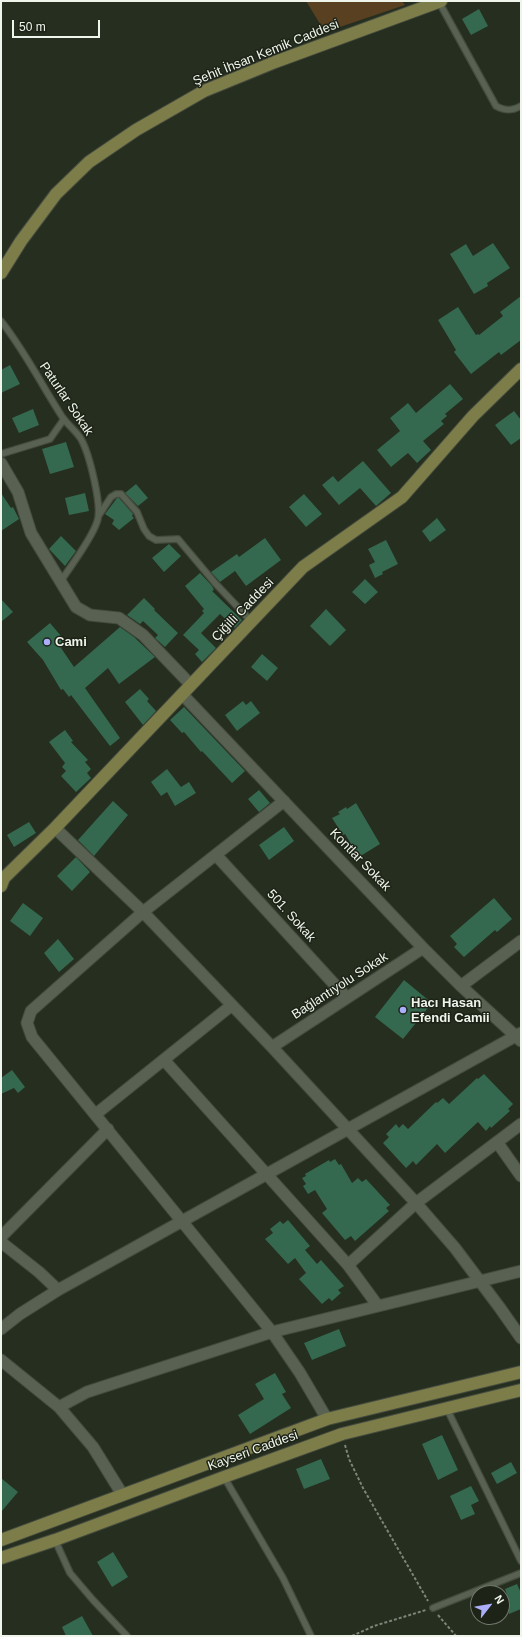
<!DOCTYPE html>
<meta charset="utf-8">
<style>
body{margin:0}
#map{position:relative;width:522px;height:1637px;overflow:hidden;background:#262e20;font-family:Arial,sans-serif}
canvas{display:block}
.frame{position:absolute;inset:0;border:2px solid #f0f5ec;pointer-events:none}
.north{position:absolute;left:470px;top:1585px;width:40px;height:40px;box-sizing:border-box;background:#1d2417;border:1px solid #71786c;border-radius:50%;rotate:59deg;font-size:11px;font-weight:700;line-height:16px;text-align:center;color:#f0f5ec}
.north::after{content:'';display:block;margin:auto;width:14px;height:18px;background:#abaffb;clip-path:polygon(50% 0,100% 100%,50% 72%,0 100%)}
.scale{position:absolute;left:12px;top:20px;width:88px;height:18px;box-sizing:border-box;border:2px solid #f0f5ec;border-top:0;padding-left:5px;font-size:12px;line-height:14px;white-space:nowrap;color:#f0f5ec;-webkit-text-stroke:3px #1d2417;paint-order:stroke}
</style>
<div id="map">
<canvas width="522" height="1637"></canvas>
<div class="frame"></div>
<div class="north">N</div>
<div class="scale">50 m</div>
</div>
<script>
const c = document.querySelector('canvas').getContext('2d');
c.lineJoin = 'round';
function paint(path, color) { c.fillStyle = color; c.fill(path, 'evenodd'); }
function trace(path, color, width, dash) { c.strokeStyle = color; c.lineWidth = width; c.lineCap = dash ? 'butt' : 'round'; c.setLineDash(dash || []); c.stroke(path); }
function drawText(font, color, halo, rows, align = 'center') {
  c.font = font + ' Arial,sans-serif'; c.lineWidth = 3; c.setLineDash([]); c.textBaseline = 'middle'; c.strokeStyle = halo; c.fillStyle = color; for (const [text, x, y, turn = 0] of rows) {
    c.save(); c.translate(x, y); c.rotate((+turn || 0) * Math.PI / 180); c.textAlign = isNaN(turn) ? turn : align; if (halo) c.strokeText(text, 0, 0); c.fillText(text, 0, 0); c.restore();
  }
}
paint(new Path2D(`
 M306 1H402L405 5 325 32Z`), '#594021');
paint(new Path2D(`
 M479 9 488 26 471 35 462 19Z
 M493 243 510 268 487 283 488 286 474 294 450 254 466 244 473 256Z
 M521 296V340L501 355 499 352 471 374 454 352 456 350 438 320 458 307 476 335 478 334 479 335 503 316 500 312Z
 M10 365 20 384 1 393V370Z
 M450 384 463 399 445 414 447 416 441 421 444 424 423 441 431 450 417 463 408 453 391 467 377 450 400 431 390 418 408 403 416 413Z
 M33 409 39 425 19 433 12 418Z
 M514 411 521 420V438L511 445 495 425Z
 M66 442 74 467 50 474 42 449Z
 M363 461 391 493 376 506 360 488 339 505 322 485 333 476 338 482Z
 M136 484 148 498 138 506 125 493Z
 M1 493 11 508 13 507 19 519 1 531Z
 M85 493 89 511 69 515 65 498Z
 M304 494 322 514 306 527 289 507Z
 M117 498H119L133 514 132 516 134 518 119 530 112 524 114 520 105 514Z
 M437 518 446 530 430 542 422 531Z
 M61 536 76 551 65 566 49 549Z
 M265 538 281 560 246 586 235 571 220 582 211 572 237 554 239 557Z
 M386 540 398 564 382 572 383 574 375 578 369 565 375 562 368 549Z
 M169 544 181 556 164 572 152 558Z
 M200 573 212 586 214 590 212 591 242 620 235 628 220 614 201 633 216 648 202 662 195 654 199 650 183 635 204 613 202 611 204 609 185 586Z
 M365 579 378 592 365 604 352 592Z
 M144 598 155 609 154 610 178 633 165 647 155 638 158 635 143 621 140 624 127 615Z
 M1 599 13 612 1 622Z
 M326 609 346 630 330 646 310 626Z
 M50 623 67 643 61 648 74 667 120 627 134 637 155 657 119 684 108 668 85 688 120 738 110 746 71 695 69 697 63 689 61 690 43 660 27 642Z
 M262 654 278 668 267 681 251 667Z
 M140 689 149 699 147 701 156 711 143 725 125 702Z
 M243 701 246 705 251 701 260 713 237 731 225 715Z
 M184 707 245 771 232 783 202 751 201 752 184 732 182 733 170 720Z
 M65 730 73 741 71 742 88 760 85 762 91 769 87 773 91 778 76 792 61 776 66 771 62 767 65 763 49 742Z
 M167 769 181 787 189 782 196 793 175 806 167 792 161 796 151 782Z
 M259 790 270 803 259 812 248 799Z
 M113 801 128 815 94 856 78 840Z
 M356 803 380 844 359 857 345 834 343 835 332 818 340 814 338 812 346 807 347 809Z
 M29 822 36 833 14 847 7 835Z
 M284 827 294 841 269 860 259 845Z
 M76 857 90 872 72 891 57 876Z
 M494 898 512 919 497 932 495 930 464 957 454 947 457 944 450 936Z
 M23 903 43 918 30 936 10 921Z
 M58 939 74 959 59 972 44 953Z
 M404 980 432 1003 403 1039 375 1017Z
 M12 1070 25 1087 18 1093 14 1088 1 1094V1078Z
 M484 1074 513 1104 508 1109 510 1111 491 1128 490 1126 486 1131 478 1122 445 1153 437 1144 416 1165 413 1161 406 1168 383 1143 389 1137 386 1134 396 1124 399 1128 403 1124 408 1129 436 1102 437 1103 443 1098 449 1104 477 1078 478 1079Z
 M335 1159 339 1165 341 1164 352 1183 358 1178 362 1182 366 1179 390 1205 386 1208 389 1211 355 1241 351 1236 345 1240 322 1213 327 1209 315 1190 308 1194 303 1186 306 1184 302 1178 306 1176 305 1174 329 1160 330 1162Z
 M288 1220 310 1246 305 1250 317 1264 321 1260 344 1286 338 1290 341 1293 332 1301 329 1298 322 1304 299 1279 306 1273 295 1258 288 1264 265 1239 273 1233 270 1229 280 1221 283 1224Z
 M339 1329 346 1346 312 1360 304 1343Z
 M275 1373 286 1392 282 1394 291 1408 250 1434 238 1415 264 1399 255 1384Z
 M442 1435 458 1470 438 1480 422 1444Z
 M321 1459 330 1479 304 1489 296 1469Z
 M511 1462 517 1473 497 1484 491 1473Z
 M1 1478 18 1492 1 1512Z
 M471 1486 479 1501 471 1505 475 1514 461 1520 450 1496Z
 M113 1552 128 1577 112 1587 97 1562Z
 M517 1584 521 1593V1609L509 1614 503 1596 507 1595 505 1589Z
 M82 1616 93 1636H66L62 1627Z`), '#34684f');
const lane = new Path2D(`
 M439 2 496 106C505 111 512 111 521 106
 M1 321C25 351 42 386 63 418 69 426 76 431 81 439 89 453 103 507 97 522 91 540 72 564 61 581
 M1 454 50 439 64 419
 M99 515 111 497 116 494H121L137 512 144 529 149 536 156 540 178 539 215 583 251 621
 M447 1409 521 1561
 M224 1477 283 1578 311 1636
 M55 1540 70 1573 93 1600 127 1636
 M433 1608 521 1573`);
const street = new Path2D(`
 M1 463 18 492 31 533 76 607 90 615 119 618 143 635 191 685
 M182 694 423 948 461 986 521 1041
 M284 801 143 912 31 1011 27 1023 32 1037 272 1332 300 1373 327 1419
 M55 828 143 912 272 1047 416 1203 455 1248 500 1308 521 1338
 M216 855 346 997
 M461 986 521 941
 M272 1047 423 948
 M164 1060 348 1265 378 1306
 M96 1114 232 1005
 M497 1142 521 1176
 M1 1237 108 1129
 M1 1242 39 1272 58 1290
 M348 1265 416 1203 521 1124
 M1 1329 20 1314 58 1290 521 1033
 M1 1360 59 1407 93 1447 122 1494
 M59 1407 87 1392 272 1332 521 1271`);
const secondary = new Path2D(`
 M1 273 21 241 56 194 89 162 136 130 204 91 275 62 441 1
 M1 886 4 878 55 828 303 567 402 497 473 416 521 369
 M1 1540 327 1419 521 1372
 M1 1558 55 1540 224 1477 342 1434 521 1390`);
trace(lane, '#454c3f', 8);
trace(street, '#454c3f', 13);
trace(secondary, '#454c3f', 14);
trace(new Path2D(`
 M345 1445 349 1459 363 1488 428 1601
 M438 1615 456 1636
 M352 1636 374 1626 426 1610`), '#7f857a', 2, [3, 2]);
trace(lane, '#596252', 5.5);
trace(street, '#596252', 11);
trace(secondary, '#7d7d49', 12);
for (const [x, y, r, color] of [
 [47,642,4,"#abaffb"],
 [403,1010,4,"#abaffb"]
]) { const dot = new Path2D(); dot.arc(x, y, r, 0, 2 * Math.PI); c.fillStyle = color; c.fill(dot); trace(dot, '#1d2417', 1.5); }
drawText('13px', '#f0f5ec', '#1d2417', [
 ["Şehit İhsan Kemik Caddesi",266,53,-22],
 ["Paturlar Sokak",66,399,56],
 ["Çiğilli Caddesi",243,610,-46],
 ["Kontlar Sokak",360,860,46],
 ["501. Sokak",291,916,48],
 ["Bağlantıyolu Sokak",340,986,-33],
 ["Kayseri Caddesi",253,1451,-20]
]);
drawText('bold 13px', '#f0f5ec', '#1d2417', [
 ["Cami",55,642],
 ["Hacı Hasan",411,1003],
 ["Efendi Camii",411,1018]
], 'left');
</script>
